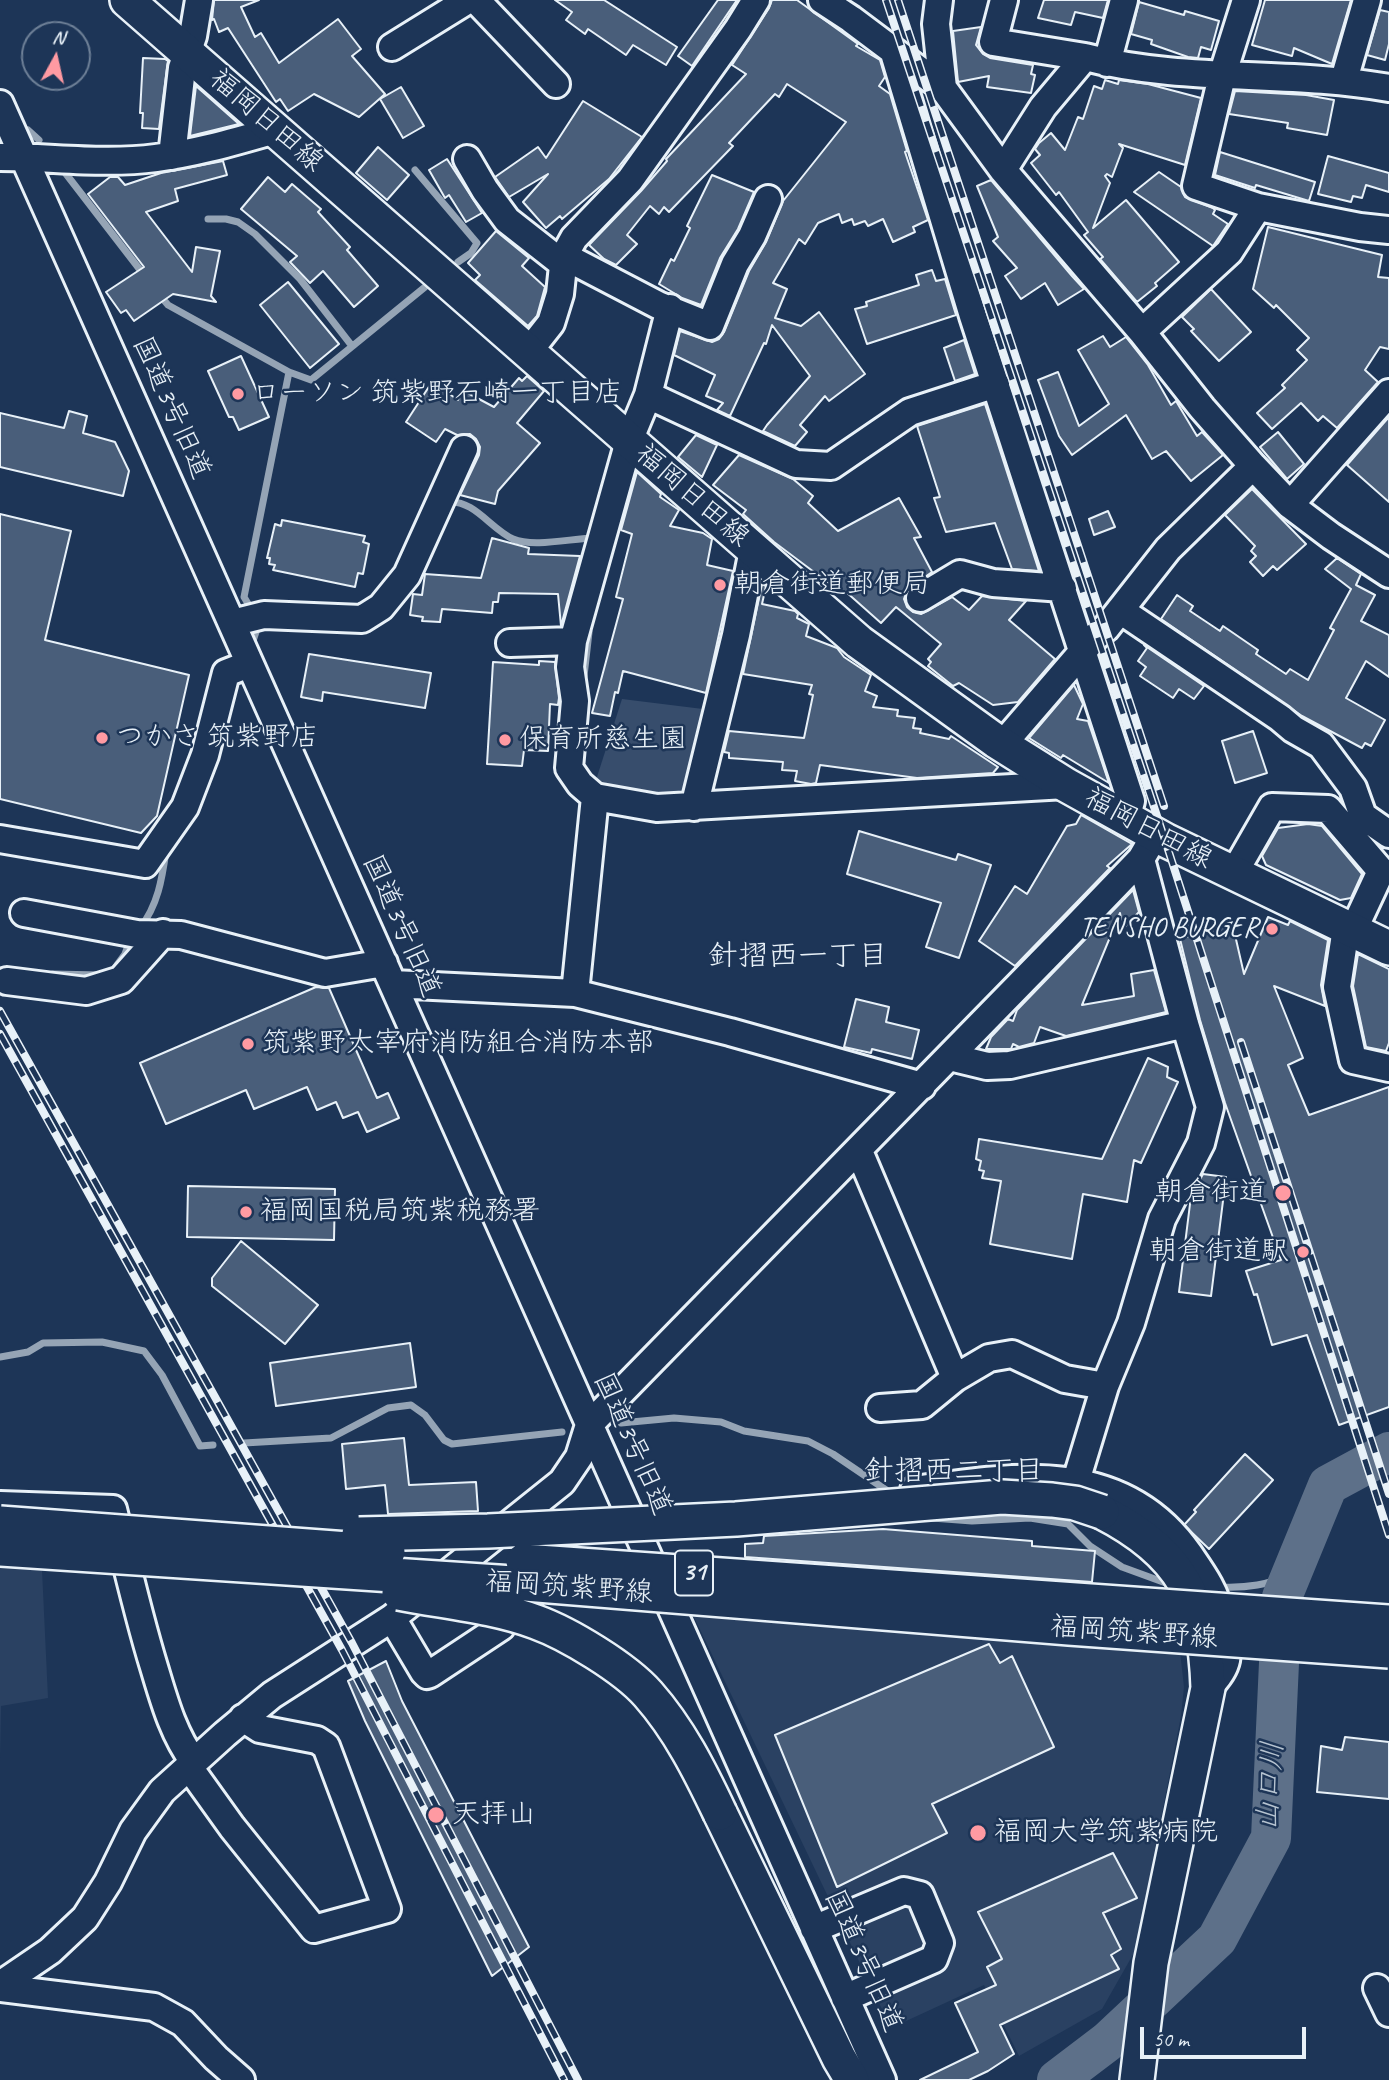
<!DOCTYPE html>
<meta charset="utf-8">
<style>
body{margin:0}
#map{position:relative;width:1389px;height:2080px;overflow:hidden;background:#1d3557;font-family:Caveat,sans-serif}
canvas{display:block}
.north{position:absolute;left:21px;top:21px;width:70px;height:70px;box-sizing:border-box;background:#1d3557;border:2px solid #6e8097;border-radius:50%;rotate:8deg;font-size:19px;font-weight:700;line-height:28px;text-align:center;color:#e8f1f8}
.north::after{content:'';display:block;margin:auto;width:24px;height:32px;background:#ff9aa2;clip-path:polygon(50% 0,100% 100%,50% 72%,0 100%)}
.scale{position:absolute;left:1140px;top:2027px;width:166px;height:32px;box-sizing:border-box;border:4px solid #e8f1f8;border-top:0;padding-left:9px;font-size:21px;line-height:24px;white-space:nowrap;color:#e8f1f8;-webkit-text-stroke:5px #1d3557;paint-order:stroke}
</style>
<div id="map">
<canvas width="1389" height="2080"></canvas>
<div class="north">N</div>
<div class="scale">50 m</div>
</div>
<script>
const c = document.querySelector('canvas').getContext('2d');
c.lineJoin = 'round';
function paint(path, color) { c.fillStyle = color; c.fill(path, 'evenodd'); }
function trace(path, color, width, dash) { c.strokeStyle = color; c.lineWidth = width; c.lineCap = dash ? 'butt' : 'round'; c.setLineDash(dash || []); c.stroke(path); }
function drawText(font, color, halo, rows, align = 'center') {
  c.font = font + ' Caveat,"Klee One",sans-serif'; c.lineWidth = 5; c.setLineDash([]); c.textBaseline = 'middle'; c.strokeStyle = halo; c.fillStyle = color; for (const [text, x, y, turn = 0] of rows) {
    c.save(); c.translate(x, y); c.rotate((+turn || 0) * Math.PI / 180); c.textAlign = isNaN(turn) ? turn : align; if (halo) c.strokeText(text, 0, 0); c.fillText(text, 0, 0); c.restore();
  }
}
paint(new Path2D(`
 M0 1563 42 1570 48 1698 1 1706 0 1758Z
 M694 1617 1180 1651 1184 1687 1181 1716 1135 1951 1102 2009 1019 2056 984 1985 891 2028Z`), '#2a4162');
paint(new Path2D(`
 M622 699 711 710 690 795 655 797 596 780Z`), '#374d6c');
trace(new Path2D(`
 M28 130 39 140
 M63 170 144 275
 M415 170 477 243 471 253 458 262
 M208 219H226L238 222 255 234 300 279 352 346
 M158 293 168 305 289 372 311 380 425 287
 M449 502C474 500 491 529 513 539 534 548 573 538 595 538
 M250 607 244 597 289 372
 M252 644 257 629 264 625
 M584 676 589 632
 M140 928C158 905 162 879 166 851
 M114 969 125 954 130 940
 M53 974 100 975
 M0 1357 28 1352 43 1343 102 1342 144 1351 162 1375 200 1446 213 1445
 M621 1423 674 1418 721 1422 744 1431 808 1441 833 1454 892 1494
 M244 1443 331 1438 388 1408 411 1405 425 1415 444 1440 452 1444 562 1432
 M932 1518 972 1521 1030 1518 1068 1524 1090 1546 1122 1567 1174 1586
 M1221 1587C1247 1588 1268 1585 1292 1574`), '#95a4b5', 7);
trace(new Path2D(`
 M1057 2080 1107 2042 1217 1939 1271 1838 1282 1597 1328 1485 1389 1452`), '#5d7089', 40);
const building = new Path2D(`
 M214 0H259L241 7 255 37 261 33 279 63 338 19 361 49 352 56 385 94 359 117 314 94 288 111 280 99 276 102 228 28 219 32 214 19 212 20Z
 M555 0H604L677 47 666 65 633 45 626 55 588 29 585 34 566 20 572 12Z
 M718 0H737L692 66 678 56Z
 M772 0H797L858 44 856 46 880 60 885 77 879 86 890 94 907 151 905 152 928 220 913 227 915 232 893 242 883 219 868 226 865 221 854 225 852 219 842 223 839 214 818 223 805 244 799 239 773 283 787 289 775 318 801 326 819 312 865 374 829 401 825 396 800 425 807 432 795 446 763 431 767 425 810 376 772 325 766 344 764 343 730 416 717 410 723 403 706 396 715 375 674 355 680 331 712 342 719 339 724 332 749 271 766 242 783 201 846 122 787 84 779 97 775 94 729 143 733 146 669 212 664 207 659 214 650 206 627 235 637 244 616 265 604 259 589 245 641 191 667 161 666 159 746 74 732 65 769 8Z
 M1044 0H1108L1103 18 1075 12 1071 25 1038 18Z
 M1265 0H1351L1332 64 1294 48 1292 56 1252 45Z
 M1139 2 1184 15 1185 11 1219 21 1211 50 1201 47 1198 58 1188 57 1151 44 1152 40 1131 34Z
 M1380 10 1389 12V44L1385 60 1367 55Z
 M981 27 976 45 983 54 990 58 1033 65 1031 74 1035 75 1031 93 987 87 989 76 958 82 953 31Z
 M143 58 165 59 168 61 159 129 142 128 143 113H140Z
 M1105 80 1118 84 1119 80 1148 84 1201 98 1185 165 1119 144 1123 148 1112 177 1107 174 1105 176 1110 183 1093 228 1126 200 1179 262 1155 283 1157 286 1137 302 1100 259 1103 257 1084 235 1088 232 1059 192 1056 195 1031 163 1040 155 1035 149 1039 143 1051 133 1065 150 1078 117 1083 119 1094 86 1102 89Z
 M196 86 239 124 190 136Z
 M401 87 424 126 403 138 380 99Z
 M1235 91 1306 95 1334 100 1327 135 1287 128 1288 123 1229 114Z
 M583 101 642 137 609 179 562 219 560 216 546 228 523 202 548 174 509 197 495 177 538 147 546 158Z
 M378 147 409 175 387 200 356 173Z
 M1220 152 1315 182 1309 201 1256 185 1255 188 1215 175Z
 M1328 156 1389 173V192L1366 185 1362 198 1353 196 1351 202 1318 194Z
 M447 159 482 213 466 222 449 195 445 198 429 170Z
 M223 161 227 175 175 189 178 201 146 212 192 272 196 247 220 251 211 296 216 302 173 294 134 321 126 310 121 313 106 292 144 267 88 194 110 177H118L125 185 161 173Z
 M1159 172 1181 187 1185 197 1213 208 1215 210 1213 214 1228 224 1213 246 1134 192Z
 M712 175 754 192 738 229 720 258 701 305 682 298 659 284 671 259 674 261 690 228 687 226Z
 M268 177 285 192 292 184 321 209 318 212 350 247 347 250 378 286 354 307 323 271 310 283 290 262 297 256 241 209Z
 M991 180 1072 276 1084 289 1058 305 1045 283 1021 299 1005 276 1017 268 993 241 998 237 977 186Z
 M1268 227 1382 255 1378 277 1389 278V349L1380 347 1365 370 1378 382 1337 428 1323 416 1318 421 1301 403 1272 429 1257 413 1285 388 1282 385 1307 360 1297 350 1309 338 1276 305 1274 308 1253 289Z
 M496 231 529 258 522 266 545 287 537 316 528 326 475 280 480 275 468 263Z
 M932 270 936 281 945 279 956 315 867 344 855 309 867 306 866 302 919 285 916 275Z
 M288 282 339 344 310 368 260 305Z
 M1211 289 1251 332 1219 361 1191 331 1194 329 1182 317Z
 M1103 336 1110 347 1126 337 1148 365 1171 405 1176 401 1197 436 1202 432 1223 455 1191 481 1166 451 1152 459 1126 415 1072 455 1059 436 1038 380 1058 372 1079 426 1109 404 1078 350Z
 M964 340 975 374 955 381 944 348Z
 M241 356 269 417 239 430 233 417H229L208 371Z
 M527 376 544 391 517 423 540 443 498 491 495 504 460 495 479 455 480 447 476 439 470 434 457 435 445 429 436 442 406 422 432 382 458 400 462 390 494 407 519 378 522 381Z
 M985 404 1039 571 1012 569 995 523 946 532 934 498 940 497 917 426Z
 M69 411 87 416 83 433 115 442 129 471 123 496 0 467V413L64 428Z
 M1389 417V502L1347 465Z
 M1278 432 1304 464 1287 479 1260 447Z
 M696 435 717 445 702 477 678 457Z
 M739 455 793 479 813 496 808 503 838 531 899 498 921 537 914 538 932 572 907 590 904 599 907 607 913 612 921 614 952 597 969 610 982 596 1026 601 1009 620 1055 659 1018 702 993 705 959 683 953 686 928 666 931 662 928 659 941 644 896 607 881 623 845 591 842 593 774 542 743 514 746 510 713 485Z
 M637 472 661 494 660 497 679 510 670 526 703 533 712 539 707 565 733 571 706 693 623 671 618 693 615 692 610 716 592 713 623 599 616 597 632 534 621 530Z
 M1252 489 1306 544 1277 570 1273 566 1263 576 1250 562 1256 556 1251 551 1255 546 1225 515Z
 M1108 511 1115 527 1094 535 1089 519Z
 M0 514 71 531 45 640 189 675 157 816 141 833 0 799Z
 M282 520 365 536 363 542 369 544 363 574 358 573 355 587 273 570 275 565 269 564 270 558H267L275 524 281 526Z
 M492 538 529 548 528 554 580 556 561 626 558 594 499 593 498 602H493L492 613 442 609 440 622 422 621 423 617 410 615 413 594 422 595 425 574 481 578Z
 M1337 558 1361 574 1356 585 1375 595 1361 621 1389 635V677L1366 661 1346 698 1385 720 1371 746 1365 743 1362 748 1302 716 1161 619 1177 595 1193 606 1190 611 1220 631 1223 626 1258 650 1256 654 1286 674 1290 669 1308 680 1334 630 1330 628 1351 589 1325 569Z
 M762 584 766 586 762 604 795 611 798 614 797 618 809 624 806 636 837 648 844 657 871 675 865 691 877 696 873 707 898 710 897 716 915 718 913 728 921 729 920 733 949 739 951 736 998 767 993 773 917 778 820 765 816 783 811 784 795 781 797 771 782 770 783 762 729 758V753L724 752 729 731 804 738 813 695 809 694 812 685 743 674Z
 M1144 645 1204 686 1194 699 1179 689 1173 698 1140 676 1146 667 1138 661 1147 648Z
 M309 654 431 673 425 708 323 692 322 701 301 697Z
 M539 661 555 662 559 698 558 705 550 704 548 751 524 750 522 766 487 764 493 662 539 665Z
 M1074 685 1083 704 1077 719 1088 721 1109 783 1063 755 1061 758 1029 738Z
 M1253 731 1267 773 1235 783 1222 741Z
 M1081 815 1132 844 1107 866 1110 868 1015 966 979 941 1015 886 1027 894 1067 826 1076 824Z
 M1308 824 1322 826 1362 874 1351 898 1340 900 1266 865 1262 856 1278 828Z
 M859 831 956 860 958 854 991 865 959 958 926 947 941 903 847 874Z
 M1133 890 1139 912 1123 929 1120 913 1082 1005 1134 996 1131 974 1154 970 1166 1012 1066 1036 1040 1027 1034 1043 1019 1047 1013 1044 1011 1049H986L991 1037 1008 1019 1013 1021 1017 1010Z
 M1268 917 1288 925 1290 921 1328 940 1321 985 1325 1006 1274 986 1303 1058 1288 1065 1309 1115 1389 1087V1407L1339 1425 1307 1335 1272 1345 1257 1294 1254 1295 1246 1271 1281 1260 1225 1103 1200 1020 1180 939 1232 922 1244 974Z
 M1358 954 1389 969V1043L1386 1051 1366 1047 1353 986Z
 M316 987 329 988 377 1098 388 1093 399 1118 367 1132 358 1112 343 1118 336 1102 317 1110 307 1087 254 1109 246 1090 166 1124 140 1063Z
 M856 999 889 1007 886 1022 919 1030 912 1059 872 1049 871 1053 844 1047Z
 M1148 1058 1168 1067 1167 1077 1178 1082 1141 1163 1134 1160 1127 1202 1083 1194 1072 1259 990 1244 1001 1181 982 1178 984 1171 979 1170 981 1161 976 1159 979 1139 1102 1159Z
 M1203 1174 1226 1177 1211 1296 1179 1292 1191 1196Z
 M188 1186 335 1189 334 1240 187 1237Z
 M241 1241 318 1305 285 1344 212 1286V1278Z
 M410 1343 416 1387 276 1406 270 1363Z
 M404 1438 409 1485 476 1482 478 1511 388 1514 385 1485 346 1489 342 1444Z
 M1245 1454 1273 1480 1209 1549 1184 1525 1196 1512 1194 1510Z
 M883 1529 1032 1541V1546L1095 1551 1092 1582 745 1557V1544L763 1543 764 1536Z
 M989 1644 1000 1663 1012 1656 1054 1747 932 1804 947 1833 837 1887 775 1735Z
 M386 1661 402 1701 529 1947 492 1976 365 1721 348 1681Z
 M1345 1737 1389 1742V1799L1317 1792 1321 1746 1342 1750Z
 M1113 1853 1137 1898 1103 1913 1121 1949 1111 1955 1119 1969 1000 2025 1014 2054 988 2071 969 2080H920L978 2052 955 2003 996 1985 987 1967 1002 1959 978 1912Z`);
paint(building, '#495e7a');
trace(building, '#e8f1f8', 2);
const minor = new Path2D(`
 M476 0 556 84
 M822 0 851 19 943 88 1003 170 1142 332 1202 408 1253 466 1290 505 1331 536 1389 574
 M939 0 936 24 943 88
 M1004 0 993 42 1085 57
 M1246 0 1222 76 1196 186 1258 207 1360 227 1389 230
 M392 47 468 0
 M894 53 973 316 1131 801 1126 819
 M1107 63 1124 0
 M1344 80 1367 0
 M0 104 882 2080
 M172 156 182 68 193 36 199 0
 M0 157C52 157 104 165 156 158 197 153 236 141 275 130
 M467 159 485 190 507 220 563 264
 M1003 170 1043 107 1085 57C1184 83 1289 70 1389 88
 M564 256 658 305 710 326 735 264 752 236 768 199
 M1142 332 1229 252 1258 207
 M529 351 551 323 560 294 564 256 574 238 630 180 738 29 756 0
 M648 395 670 308
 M1290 505 1389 393
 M920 598 960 574 993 583 1063 588
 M1120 610 1280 718 1293 729 1321 745 1353 788 1363 816 1389 834
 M232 623 264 615 362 619 381 607 407 575 464 449
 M510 643 573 641
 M1002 745 1096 636 1106 628 1168 549 1253 466
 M595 797 657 808 1066 785
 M694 807 736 635 753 550
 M0 839 145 864 185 807 205 755 226 673 249 664
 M1234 873 1272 807 1328 809 1381 871 1353 931
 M24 913 137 934 181 935 325 973 384 963
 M1346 928 1337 987 1353 1060 1389 1068
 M7 981 86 991 121 980 163 933
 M393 984 575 993 730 1032 922 1086
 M575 993 595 797 580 784 569 768 575 701 570 667 573 641 629 441 648 395 796 464 831 466 910 412 996 384
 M950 1057 987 1066 1010 1065 1185 1024
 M859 1151 955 1378
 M880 1408 922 1405 955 1378 989 1358 1012 1354 1065 1379 1105 1386
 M1076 1481 1105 1386 1131 1323 1162 1219 1201 1143 1210 1107 1185 1024 1141 859
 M914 1490C1013 1476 1122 1458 1189 1554 1202 1573 1216 1592 1220 1615 1226 1650 1236 1660 1208 1688
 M0 1505 113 1509C126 1562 138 1615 154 1667 164 1700 173 1734 194 1762
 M392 1618 424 1672 427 1675 430 1674 501 1627 507 1596
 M189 1767 232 1827 314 1929 387 1909 326 1746 317 1740 260 1729 243 1718
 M814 1929 904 1891 920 1895 940 1943 934 1959 845 1998
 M0 1985 50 1951 85 1918 108 1882 133 1831 162 1791 225 1734 272 1695 392 1618 562 1482 579 1457 589 1425 1064 939 1141 859 1155 835
 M0 1988 154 2007 183 2023 216 2058 241 2080
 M1377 1988 1389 2013`);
const major = new Path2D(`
 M127 0 859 642 996 741 1066 785 1165 840 1389 948
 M1102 1512C1182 1553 1205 1599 1208 1688L1151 1963 1137 2080
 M720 1813 839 2058 852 2080`);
trace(minor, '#e8f1f8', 32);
trace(major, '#e8f1f8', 38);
trace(minor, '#1d3557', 26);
trace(major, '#1d3557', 33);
const rail = new Path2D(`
 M886 0 1165 840 1389 1535
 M898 0 1164 806
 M0 1011 352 1643 578 2080
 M0 1034 342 1650 564 2080
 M1241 1042 1389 1494`);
trace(rail, '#e8f1f8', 8);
trace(rail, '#1d3557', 5, [16]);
const majorBridge = new Path2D(`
 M0 1523 388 1552
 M359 1534 488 1531 736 1519 1002 1497 1052 1500 1075 1503 1102 1512
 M0 1549 513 1583 1069 1628 1389 1651
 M523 1561 1389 1622
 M399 1593C444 1602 493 1606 536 1622 569 1634 625 1668 648 1694 679 1729 700 1771 720 1813`);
trace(majorBridge, '#e8f1f8', 38, []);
trace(majorBridge, '#1d3557', 33);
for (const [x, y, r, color] of [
 [238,394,7,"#ff9aa2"],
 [720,585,7,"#ff9aa2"],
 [102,738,7,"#ff9aa2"],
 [505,740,7,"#ff9aa2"],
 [1272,929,7,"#ff9aa2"],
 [248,1044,7,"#ff9aa2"],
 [1283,1193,9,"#ff9aa2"],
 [246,1212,7,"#ff9aa2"],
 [1303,1252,7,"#ff9aa2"],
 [436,1815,9,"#ff9aa2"],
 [978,1833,9,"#ff9aa2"]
]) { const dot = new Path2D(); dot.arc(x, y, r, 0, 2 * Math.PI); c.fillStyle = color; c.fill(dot); trace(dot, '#1d3557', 2.5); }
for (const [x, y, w] of [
 [694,1573,38]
]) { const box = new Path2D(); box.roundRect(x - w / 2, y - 22.5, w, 45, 5); c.fillStyle = '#1d3557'; c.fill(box); trace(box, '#e8f1f8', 2); }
drawText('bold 26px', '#e8f1f8', null, [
 ["31",694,1573]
]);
drawText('28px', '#e8f1f8', '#1d3557', [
 ["福岡日田線",266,121,41],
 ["国道3号旧道",171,408,66],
 ["福岡日田線",692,496,41],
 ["福岡日田線",1148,829,28],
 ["国道3号旧道",401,926,66],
 ["国道3号旧道",632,1444,66],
 ["福岡筑紫野線",569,1588,4],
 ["福岡筑紫野線",1134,1633,4],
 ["国道3号旧道",863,1961,66]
]);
drawText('28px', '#e8f1f8', '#1d3557', [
 ["ローソン 筑紫野石崎一丁目店",252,394],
 ["朝倉街道郵便局",734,585],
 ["つかさ 筑紫野店",116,738],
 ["保育所慈生園",519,740],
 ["TENSHO BURGER",1258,929,"right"],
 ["筑紫野太宰府消防組合消防本部",262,1044],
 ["朝倉街道",1267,1193,"right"],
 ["福岡国税局筑紫税務署",260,1212],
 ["朝倉街道駅",1289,1252,"right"],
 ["天拝山",452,1815],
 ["福岡大学筑紫病院",994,1833]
], 'left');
drawText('30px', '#e8f1f8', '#1d3557', [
 ["針摺西一丁目",798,957],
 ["針摺西二丁目",954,1472]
]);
drawText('italic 30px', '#b7c4d1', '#1d3557', [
 ["山口川",1271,1786,-86]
]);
</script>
